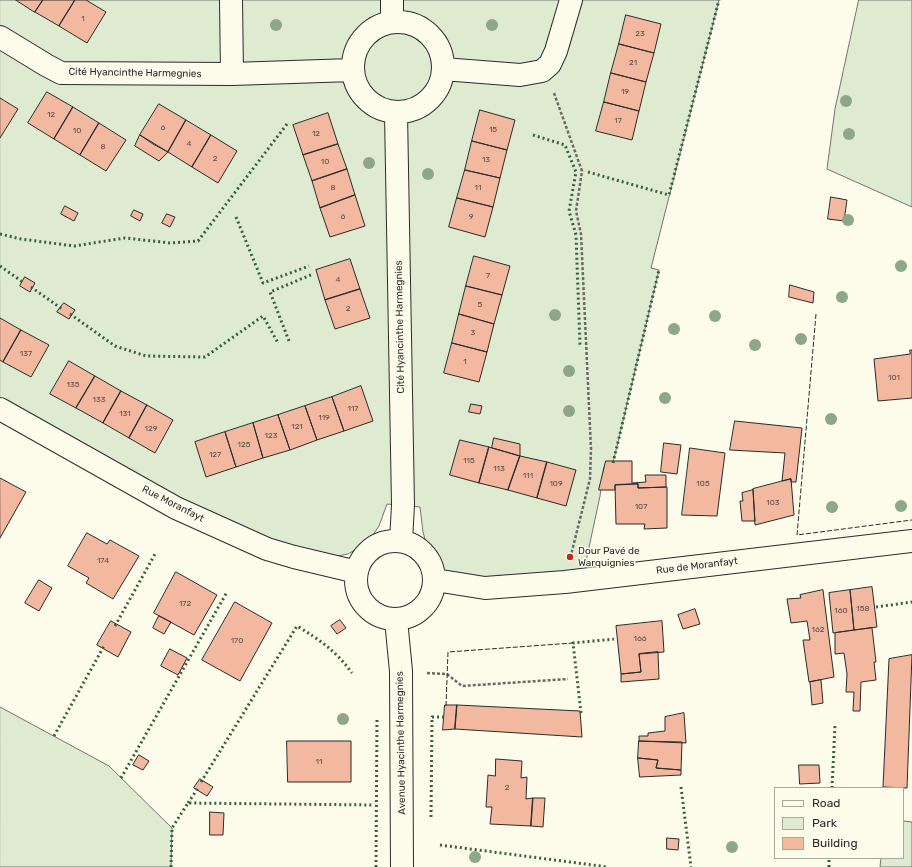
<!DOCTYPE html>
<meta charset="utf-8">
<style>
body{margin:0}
#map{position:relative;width:912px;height:867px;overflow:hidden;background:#fdfbea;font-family:Rubik,sans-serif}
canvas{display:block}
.legend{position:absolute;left:774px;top:787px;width:130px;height:72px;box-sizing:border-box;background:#fdfbea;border:1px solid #a9a89e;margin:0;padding:5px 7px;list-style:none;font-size:12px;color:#2b2b2b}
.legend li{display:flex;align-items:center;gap:8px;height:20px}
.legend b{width:20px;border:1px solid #a9a89e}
</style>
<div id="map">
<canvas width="912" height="867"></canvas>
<ul class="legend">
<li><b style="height:5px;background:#fdfbea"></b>Road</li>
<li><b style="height:11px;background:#deebd1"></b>Park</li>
<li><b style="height:11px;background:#f2b8a0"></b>Building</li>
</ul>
</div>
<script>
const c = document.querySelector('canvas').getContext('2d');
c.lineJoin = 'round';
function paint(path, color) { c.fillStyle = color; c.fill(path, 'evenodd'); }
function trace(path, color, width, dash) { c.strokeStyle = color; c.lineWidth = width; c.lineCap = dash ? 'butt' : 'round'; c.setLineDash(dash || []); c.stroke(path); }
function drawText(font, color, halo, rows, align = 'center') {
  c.font = font + ' Rubik,sans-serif'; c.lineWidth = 3; c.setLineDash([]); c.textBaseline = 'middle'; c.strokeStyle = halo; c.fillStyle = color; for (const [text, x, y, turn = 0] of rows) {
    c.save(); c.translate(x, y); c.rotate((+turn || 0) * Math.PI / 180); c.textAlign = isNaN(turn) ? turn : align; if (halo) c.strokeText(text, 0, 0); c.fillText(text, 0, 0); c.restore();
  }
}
const green = new Path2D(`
 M0 0H719L651 268 659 270 612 467H604L600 496 582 580 485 588 444 571 434 557 426 543 423 532 420 507 387 504 379 526 368 542 348 554 327 558 294 557 0 409Z
 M859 0H912V207L827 169 835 109Z
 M0 707 109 766 172 828 171 867H0Z
 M903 821 912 822V867H880L881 858H903Z`);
paint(green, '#deebd1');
trace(green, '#74746e', 1);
const building = new Path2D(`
 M16 0H43L35 12Z
 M43 0H75L59 26 35 12Z
 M75 0H86L106 12 87 43 59 26Z
 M626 15 661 24 654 53 619 44Z
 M619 44 654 53 646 82 611 73Z
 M611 73 646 82 639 111 604 102Z
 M47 92 73 107 54 139 28 123Z
 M0 98 18 109 0 138Z
 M604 102 639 111 632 140 596 131Z
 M159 104 186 120 168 152 140 135Z
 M73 107 99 123 80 155 54 139Z
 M480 110 515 120 507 150 472 141Z
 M328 113 338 144 303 155 293 125Z
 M186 120 211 135 192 167 168 152Z
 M99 123 126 140 106 171 80 155Z
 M140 135 153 144 168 152 159 161 135 146Z
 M211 135 237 151 218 183 192 167Z
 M472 141 507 150 500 178 465 170Z
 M338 144 347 169 312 181 303 155Z
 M347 169 355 195 320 208 312 181Z
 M465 170 500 178 493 207 457 198Z
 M355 195 365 226 330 237 320 208Z
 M831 197 847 200 844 221 828 219Z
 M457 198 493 207 485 237 449 227Z
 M65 206 78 213 74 221 61 214Z
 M134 210 143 214 140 221 131 216Z
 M167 214 175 217 170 227 162 223Z
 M474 256 510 266 502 295 466 286Z
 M350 259 360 289 325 300 316 270Z
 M25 277 35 283 30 292 20 286Z
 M790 285 814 292 813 303 789 297Z
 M466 286 502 295 494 324 459 314Z
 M360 289 370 318 335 329 325 300Z
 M64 303 75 310 69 319 57 312Z
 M459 314 494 324 487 352 452 343Z
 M0 318 21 330 3 362 0 360Z
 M21 330 49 345 31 377 3 362Z
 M452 343 487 352 479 382 444 373Z
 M910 350H912V398L878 401 874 359 910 354Z
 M69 361 95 376 76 408 50 394Z
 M95 376 121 391 103 423 76 408Z
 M361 386 373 421 344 431 332 397Z
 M121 391 147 405 129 438 103 423Z
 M332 397 344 431 317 440 305 406Z
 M471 404 482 406 480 414 469 412Z
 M147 405 173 420 155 453 129 438Z
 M305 406 317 440 290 450 278 415Z
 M278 415 290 450 263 458 253 423Z
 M735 421 802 428 796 482H791V479L782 481 785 453 730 450Z
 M253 423 263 458 236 467 225 432Z
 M225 432 236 467 206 477 195 442Z
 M494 438 520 444V456L492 448Z
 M460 440 489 447 479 483 450 475Z
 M664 443 681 445 677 474 661 472Z
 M489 447 520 456 508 490 479 483Z
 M690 448 725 453 717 516 682 515Z
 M520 456 547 462 537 498 508 490Z
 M606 461H632V483L646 482 645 475H666V487L638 488V484L615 485V490H599Z
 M547 462 576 470 566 506 537 498Z
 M0 478 26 492 0 538Z
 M791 479 794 515 755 525 753 489Z
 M638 484V488L667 487V528L644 529 645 524H616L615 485Z
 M753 490 755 521H742L740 501H743L742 493Z
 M87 533 107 544 110 540 139 556 113 599 86 583 89 578 68 566Z
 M176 572 217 595 194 635 154 613Z
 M39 580 52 588 39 611 25 603Z
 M872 587 877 627 854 630 850 590Z
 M823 590 834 677 809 682 803 640H810L807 621 791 623 787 599 801 598 800 595Z
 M850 590 854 630 833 633 829 593Z
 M235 602 272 623 240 681 202 660Z
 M695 609 700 624 683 629 678 615Z
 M159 616 171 622 164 634 153 628Z
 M340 620 346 628 337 634 331 626Z
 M111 621 131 632 118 657 97 645Z
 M662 621 664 652 639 654 641 672 621 674 616 626Z
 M872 628 876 662H874L876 680 861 682 860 711H853L854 692H846L847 674 844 653 835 654V633Z
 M170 649 187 658 178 675 161 666Z
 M658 652 659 679 621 682V674L641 672 639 654Z
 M912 655 907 788 883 787 889 659Z
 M821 680 823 703 812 705 810 682Z
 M445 705H457L455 729 443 730Z
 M457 705 580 711 582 737 455 729Z
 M684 713 686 743 639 741V736H648V733L665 731V717Z
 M287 741H351V782H288Z
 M639 741 682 742 681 770 656 768 658 760 638 758Z
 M139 755 149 761 143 770 133 765Z
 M638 758 658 760 656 768 681 770V775L640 777Z
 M496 759 522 761 521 778 527 777 526 799 533 798 531 826 490 824 492 807H486L488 775 495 776Z
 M799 765H819L820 783 800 784Z
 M200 779 213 787 207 796 194 788Z
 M533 798H545L543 827 531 826Z
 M210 812 224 813 223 835H210Z
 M667 838 679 839 678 850 667 849Z`);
paint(building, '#f2b8a0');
trace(building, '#2b2b2b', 1);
const minor = new Path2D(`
 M231 0 232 74
 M392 0V22
 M353 67a45 45 0 1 1 90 0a45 45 0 1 1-90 0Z
 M0 37 46 65 61 73 232 74 352 70
 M443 69 520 75 542 71 550 64 556 51 571 0
 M396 113 403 505 401 541`);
const tertiary = new Path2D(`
 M396 620 401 671 402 867`);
const secondary = new Path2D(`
 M0 409 176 508 267 549 294 557 357 572
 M356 580a39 39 0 1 1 78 0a39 39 0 1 1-78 0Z
 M435 580 485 588 565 582 912 541`);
trace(minor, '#2b2b2b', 24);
trace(tertiary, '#2b2b2b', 24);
trace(secondary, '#2b2b2b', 24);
trace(new Path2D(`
 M554 93 582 171 576 211 581 234 591 449 590 479 571 555
 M427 673 447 674 462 686 568 679`), '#6a6964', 2.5, [3, 2]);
trace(minor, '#fdfbea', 22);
trace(tertiary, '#fdfbea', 22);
trace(secondary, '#fdfbea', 22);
trace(new Path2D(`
 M533 135 565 145 576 172 569 211 576 235 580 345
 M588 172 669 195 719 0
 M236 217 263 283 309 266
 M0 234 21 239 74 246 125 238 171 243 198 241 287 124
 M0 266 24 283
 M31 287 62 309
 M70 314 115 346 146 356 205 357 263 316 278 343
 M289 341 270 292 313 274
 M613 463 659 270
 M876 607 912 602
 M115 626 155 554
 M581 713 573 643 614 639
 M54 736 104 646
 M121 778 227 592
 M201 782 297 626C320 640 336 651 352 673
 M681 787 691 867
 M832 788 835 725
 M188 803 198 788
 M431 817 432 717H446
 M440 845 608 867
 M171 867 172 828 188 803 373 805
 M376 867 377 717
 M829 867V858`), '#34623c', 3, [2, 3]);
trace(new Path2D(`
 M816 314 797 535 912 520
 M446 706 448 652 573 643`), '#2b2b2b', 1, [5, 2]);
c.fillStyle = '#8ea78a';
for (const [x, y] of [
 [276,25],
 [492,25],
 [846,101],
 [849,134],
 [369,163],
 [428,174],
 [848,220],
 [901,266],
 [842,297],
 [555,315],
 [715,316],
 [674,329],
 [801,339],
 [755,345],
 [569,371],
 [665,398],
 [569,411],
 [831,419],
 [901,506],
 [832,507],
 [343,719],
 [732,847],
 [475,857]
]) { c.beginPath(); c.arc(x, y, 6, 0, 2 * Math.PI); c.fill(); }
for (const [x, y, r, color] of [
 [570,557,4,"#c62828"]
]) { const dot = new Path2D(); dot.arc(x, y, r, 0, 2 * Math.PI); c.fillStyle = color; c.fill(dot); trace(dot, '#fdfbea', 1.5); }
drawText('8px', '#5d4e48', null, [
 ["1",83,19],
 ["23",640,34],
 ["21",633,63],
 ["19",625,92],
 ["12",51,115],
 ["17",618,121],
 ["6",163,128],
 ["15",493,130],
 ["10",77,131],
 ["12",316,134],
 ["4",189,144],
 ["8",103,147],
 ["2",215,159],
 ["13",486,160],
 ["10",325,162],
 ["8",333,188],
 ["11",478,188],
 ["6",343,217],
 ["9",471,217],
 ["7",488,276],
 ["4",338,280],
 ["5",480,305],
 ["2",348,309],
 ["3",473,333],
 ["137",26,354],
 ["1",465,362],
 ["101",894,378],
 ["135",73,385],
 ["133",99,400],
 ["117",353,409],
 ["131",125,414],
 ["119",324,418],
 ["121",297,427],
 ["129",151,429],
 ["123",271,436],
 ["125",244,445],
 ["127",215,455],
 ["115",469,461],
 ["113",499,469],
 ["111",528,476],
 ["109",556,484],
 ["105",703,484],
 ["103",773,503],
 ["107",641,507],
 ["174",103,561],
 ["172",185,604],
 ["158",863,609],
 ["160",841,611],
 ["162",818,630],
 ["166",640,639],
 ["170",237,641],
 ["11",319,762],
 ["2",507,788]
]);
drawText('10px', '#2b2b2b', '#fdfbea', [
 ["Cité Hyancinthe Harmegnies",135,73,1],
 ["Cité Hyancinthe Harmegnies",400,327,-91],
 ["Rue Moranfayt",173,504,27],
 ["Rue de Moranfayt",697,566,-7],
 ["Avenue Hyacinthe Harmegnies",401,743,-91]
]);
drawText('10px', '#2b2b2b', '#fdfbea', [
 ["Dour Pavé de",578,551],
 ["Warquignies",578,563]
], 'left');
</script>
